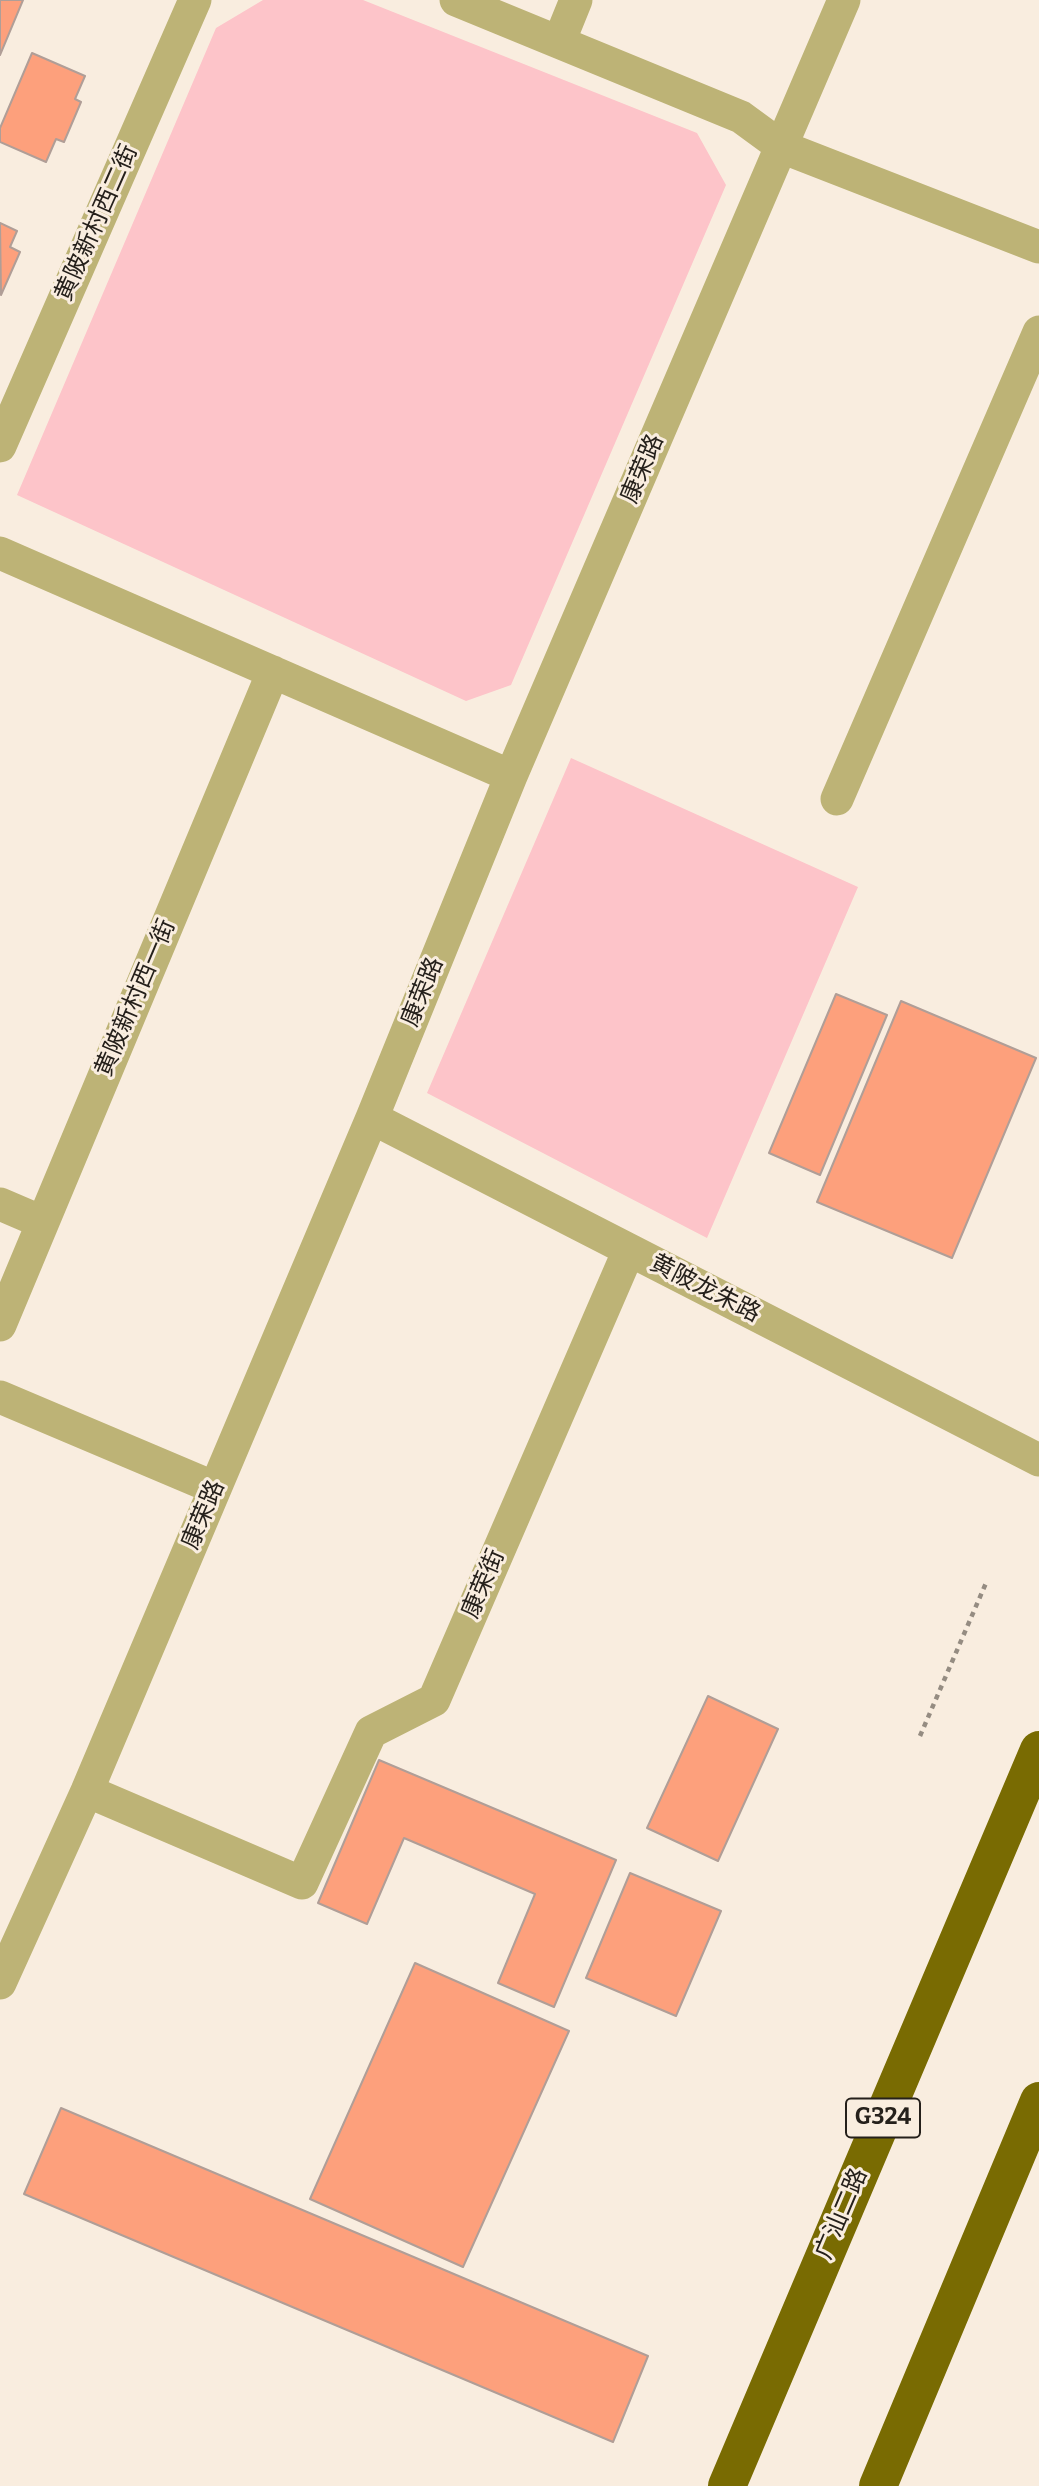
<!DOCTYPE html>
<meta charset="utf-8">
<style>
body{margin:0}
canvas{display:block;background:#f9eddf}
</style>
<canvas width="1039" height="2486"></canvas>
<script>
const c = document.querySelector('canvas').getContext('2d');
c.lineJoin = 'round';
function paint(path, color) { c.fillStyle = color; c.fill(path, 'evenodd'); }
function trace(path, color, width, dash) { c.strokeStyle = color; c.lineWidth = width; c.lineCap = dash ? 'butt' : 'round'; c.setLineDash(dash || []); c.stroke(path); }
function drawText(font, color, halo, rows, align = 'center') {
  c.font = font + ' Bitter,"Noto Sans SC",serif'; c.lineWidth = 6; c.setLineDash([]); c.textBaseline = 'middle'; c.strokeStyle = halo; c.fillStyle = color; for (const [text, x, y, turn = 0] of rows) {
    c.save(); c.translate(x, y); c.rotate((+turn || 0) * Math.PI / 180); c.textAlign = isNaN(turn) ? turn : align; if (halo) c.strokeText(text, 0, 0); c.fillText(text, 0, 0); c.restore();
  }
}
paint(new Path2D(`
 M263 0H363L697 133 726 185 511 685 466 701 17 495 216 28Z
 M571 758 858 887 707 1238 427 1093Z`), '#fdc4c9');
const building = new Path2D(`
 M0 0H23L0 55Z
 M32 53 85 76 75 99 81 102 64 142 56 139 46 162 0 142V128Z
 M0 223 17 231 10 247 20 252 1 295Z
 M836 994 887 1015 820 1175 769 1153Z
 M901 1001 1036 1058 952 1258 817 1202Z
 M708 1696 778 1729 718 1861 647 1828Z
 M379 1760 616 1860 554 2007 498 1983 535 1894 404 1838 367 1924 318 1903Z
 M630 1873 721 1911 676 2016 586 1978Z
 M415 1963 569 2031 463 2267 310 2199Z
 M61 2108 648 2356 613 2442 24 2194Z`);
paint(building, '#fda07c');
trace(building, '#b09e97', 2);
trace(new Path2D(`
 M920 1736 986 1583`), '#958c82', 4.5, [5, 5]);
trace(new Path2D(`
 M456 0 741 117 782 147 1039 247
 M559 42 576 0
 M0 446 195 0
 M0 553 511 776
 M837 799 1039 332
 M372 1118 1039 1460
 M0 1204 42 1222
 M0 1325 273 672
 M0 1397 215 1488
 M87 1791 302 1883 371 1732 434 1700 629 1250
 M0 1983 87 1791 372 1118 511 776 844 0`), '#bdb376', 33);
trace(new Path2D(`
 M727 2486 1039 1750
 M878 2486 1039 2101`), '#796b02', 38);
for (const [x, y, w] of [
 [883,2118,74]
]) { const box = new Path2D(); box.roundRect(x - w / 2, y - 19.5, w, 39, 5); c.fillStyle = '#f9eddf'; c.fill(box); trace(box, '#25201b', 2); }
drawText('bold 23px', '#25201b', null, [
 ["G324",883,2118]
]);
drawText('24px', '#25201b', '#f9eddf', [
 ["黄陂新村西二街",97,223,-66],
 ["康荣路",643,469,-67],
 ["康荣路",423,992,-68],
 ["黄陂新村西一街",136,998,-67],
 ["黄陂龙朱路",705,1289,27],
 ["康荣路",204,1515,-67],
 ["康荣街",484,1584,-67],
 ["广汕二路",842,2214,-67]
]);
</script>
